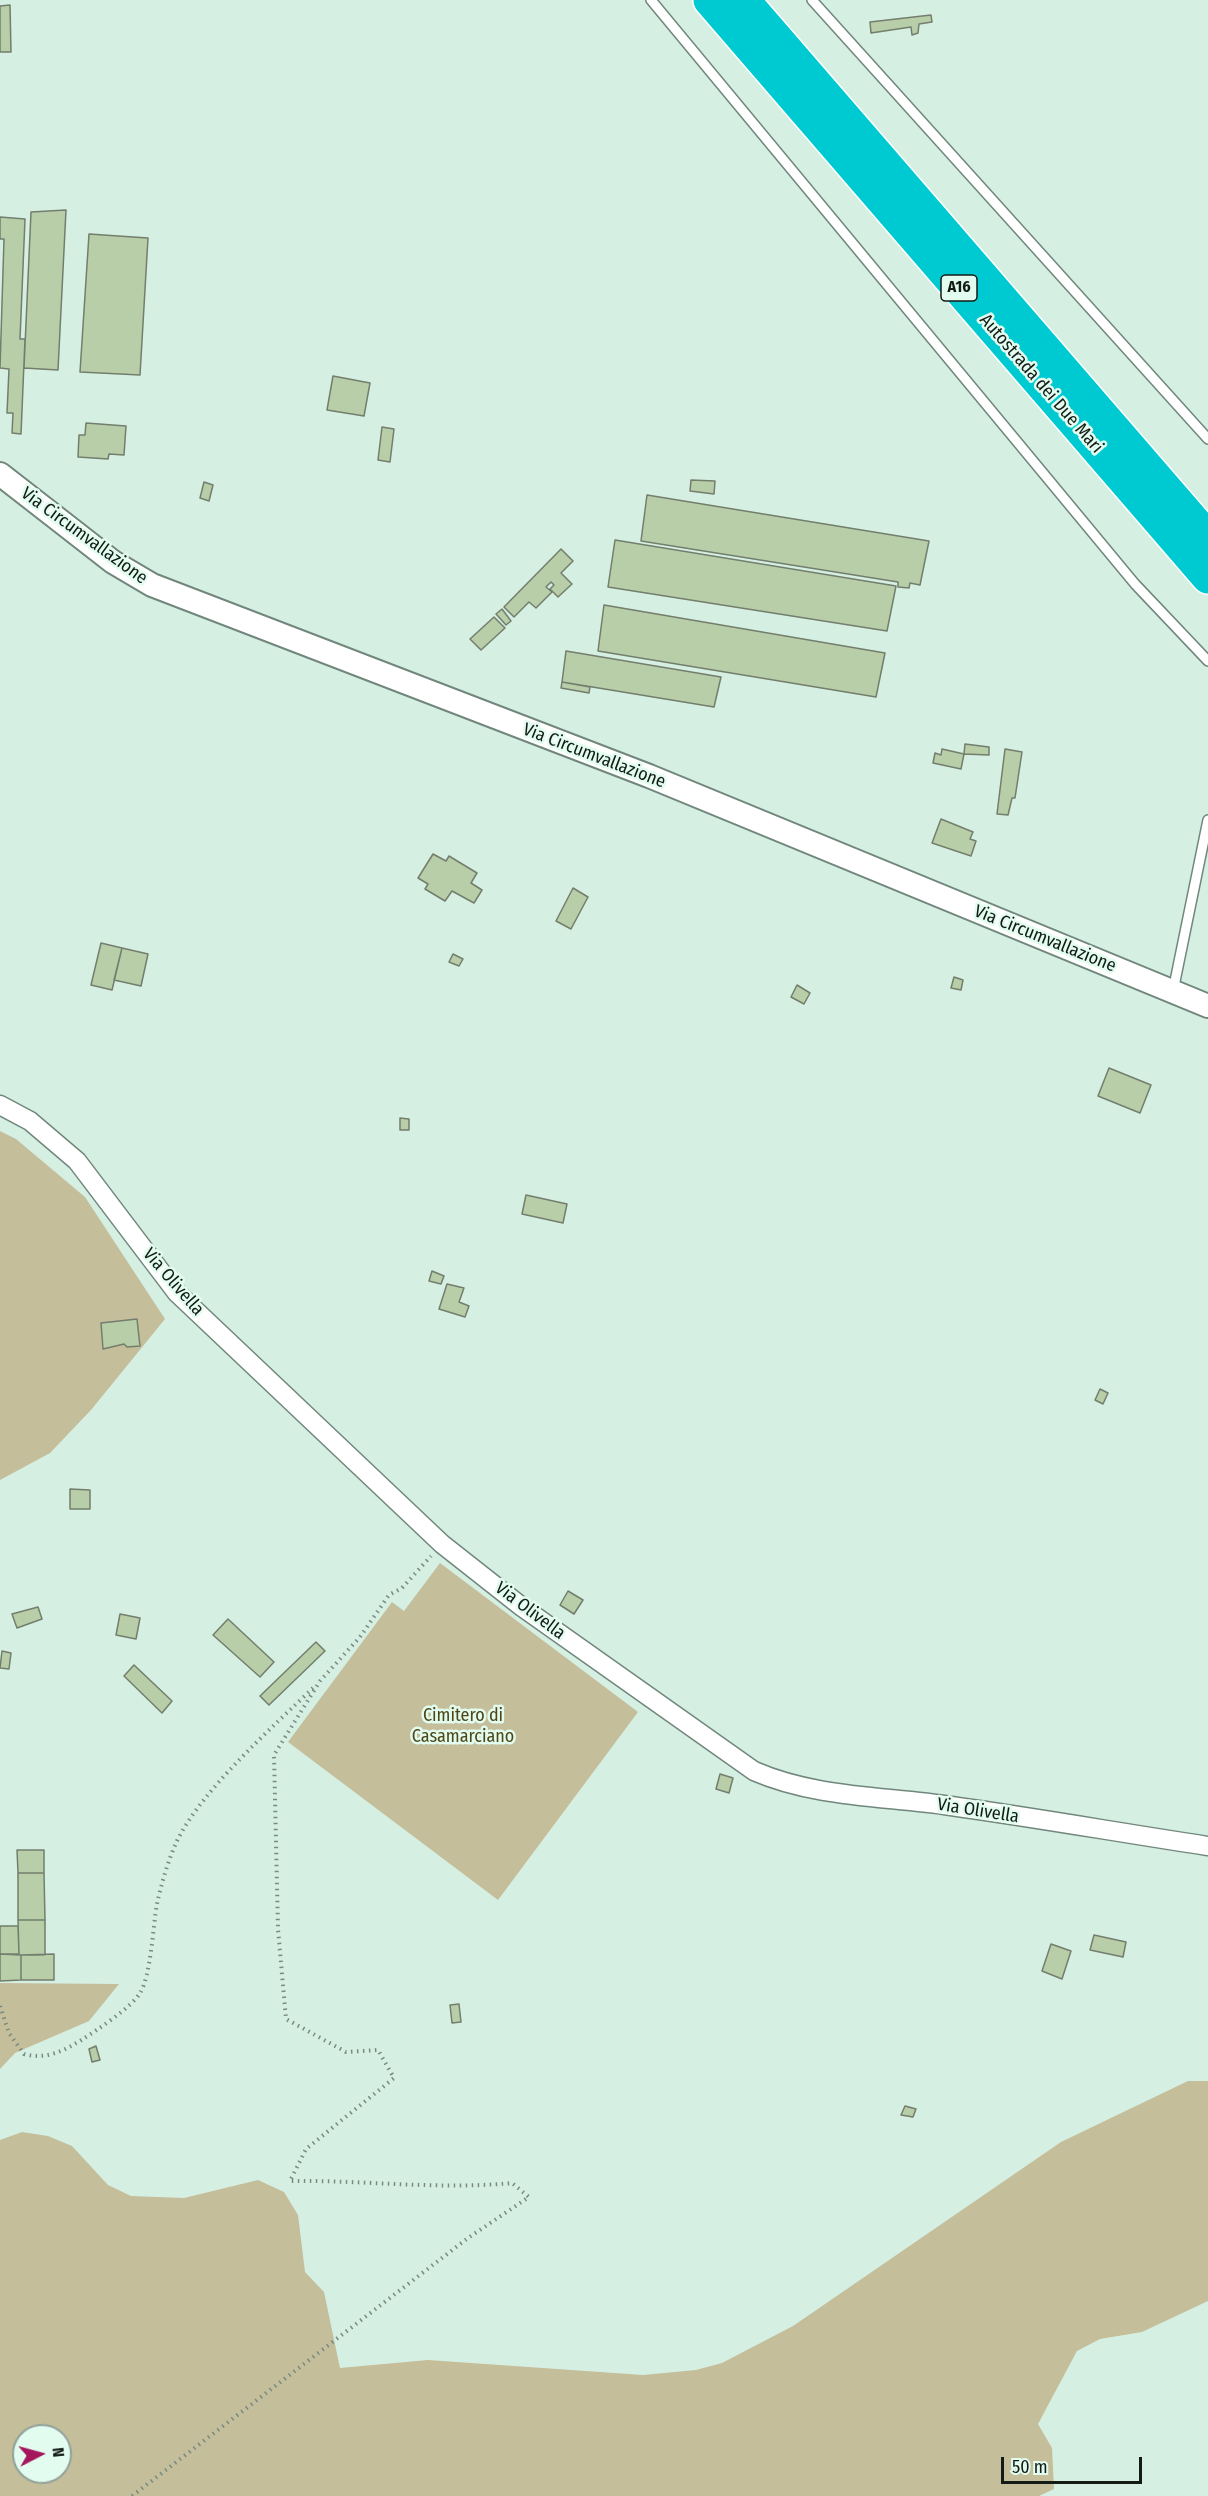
<!DOCTYPE html>
<style>
body{margin:0}
#map{position:relative;width:1208px;height:2496px;overflow:hidden;background:#d6efe3;font-family:"Fira Sans Condensed",sans-serif}
canvas{display:block}
.north{position:absolute;left:12px;top:2424px;width:60px;height:60px;box-sizing:border-box;background:#e3fcf0;border:2px solid #90a299;border-radius:50%;rotate:84deg;font-size:16px;font-weight:700;line-height:24px;text-align:center;color:#131b17}
.north::after{content:'';display:block;margin:auto;width:21px;height:27px;background:#a4175c;clip-path:polygon(50% 0,100% 100%,50% 72%,0 100%)}
.scale{position:absolute;left:1001px;top:2457px;width:141px;height:27px;box-sizing:border-box;border:3px solid #131b17;border-top:0;padding-left:8px;font-size:18px;line-height:21px;white-space:nowrap;color:#131b17;-webkit-text-stroke:4px #e3fcf0;paint-order:stroke}
</style>
<div id="map">
<canvas width="1208" height="2496"></canvas>
<div class="north">N</div>
<div class="scale">50 m</div>
</div>
<script>
const c = document.querySelector('canvas').getContext('2d');
c.lineJoin = 'round';
function paint(path, color) { c.fillStyle = color; c.fill(path, 'evenodd'); }
function trace(path, color, width, dash) { c.strokeStyle = color; c.lineWidth = width; c.lineCap = dash ? 'butt' : 'round'; c.setLineDash(dash || []); c.stroke(path); }
function drawText(font, color, halo, rows, align = 'center') {
  c.font = font + ' "Fira Sans Condensed",sans-serif'; c.lineWidth = 5; c.setLineDash([]); c.textBaseline = 'middle'; c.strokeStyle = halo; c.fillStyle = color; for (const [text, x, y, turn = 0] of rows) {
    c.save(); c.translate(x, y); c.rotate((+turn || 0) * Math.PI / 180); c.textAlign = isNaN(turn) ? turn : align; if (halo) c.strokeText(text, 0, 0); c.fillText(text, 0, 0); c.restore();
  }
}
paint(new Path2D(`
 M0 1131 16 1139 85 1197 165 1319 91 1410 50 1453 0 1480Z
 M440 1563 638 1712 498 1900 288 1742 392 1602 404 1611Z
 M0 1983 119 1984 89 2021 15 2053 0 2069Z
 M1188 2081H1208V2301L1142 2332 1100 2339 1077 2351 1038 2424 1052 2448 1054 2489 1039 2496H0V2140L22 2132 48 2136 72 2146 108 2185 131 2196 184 2198 258 2180 284 2192 298 2215 305 2272 324 2292 340 2368 428 2360 643 2375 696 2370 722 2363 793 2326 1061 2142ZM24 2436H60V2472H24Z`), '#c4be9b');
const building = new Path2D(`
 M10 5 11 52H0V6Z
 M931 15 932 22 919 24 918 33 912 35 911 27 871 33 870 22Z
 M66 210 58 370 24 368 31 212Z
 M0 217 25 219 20 339H25L21 434 12 433 13 413H7L9 369 0 368 4 239H0Z
 M89 234 148 238 140 375 80 372Z
 M333 376 370 383 364 416 327 410Z
 M86 423 126 426 124 455 109 454 108 459 78 457 79 435H85Z
 M382 427 394 429 390 462 378 460Z
 M691 480 715 481 714 494 690 491Z
 M204 482 213 485 209 501 200 498Z
 M647 495 929 541 920 585 910 583 909 588 898 587V582L641 541Z
 M615 540 896 586 887 631 608 587Z
 M561 549 573 561 561 573 572 584 558 597 550 589 554 585 551 582 546 587 552 592 536 608 529 602 514 617 504 607Z
 M604 605 885 653 876 697 598 651Z
 M502 609 511 621 506 625 496 614Z
 M494 617 505 628 481 650 470 639Z
 M566 651 721 677 714 707 562 682Z
 M562 682 590 687 589 693 561 688Z
 M965 744 989 747V755L964 754Z
 M942 749 964 754 961 769 933 763 935 753 941 755Z
 M1005 749 1022 752 1015 798H1012L1008 815 997 814Z
 M941 819 973 832 970 839 976 841 971 856 932 843Z
 M433 854 446 861 449 856 477 873 471 883 482 890 474 903 452 891 445 901 425 889 428 884 418 878Z
 M573 888 588 897 571 929 556 921Z
 M101 943 122 948 112 990 91 985Z
 M122 948 148 954 141 986 114 980Z
 M453 954 463 959 459 966 449 962Z
 M954 977 963 980 961 990 951 988Z
 M797 985 810 993 804 1004 791 997Z
 M1109 1068 1151 1085 1140 1113 1098 1096Z
 M400 1118 409 1119V1130H400Z
 M526 1195 567 1204 563 1223 522 1214Z
 M432 1271 444 1276 441 1284 429 1281Z
 M447 1284 464 1288 459 1302 469 1306 465 1317 439 1309Z
 M137 1319 140 1346 127 1347 124 1344 103 1349 101 1323Z
 M1100 1389 1108 1393 1103 1404 1095 1400Z
 M70 1489 90 1490V1509H70Z
 M568 1591 583 1600 574 1614 560 1605Z
 M38 1607 42 1619 17 1628 12 1614Z
 M120 1614 140 1618 136 1639 116 1635Z
 M228 1619 274 1662 260 1677 213 1635Z
 M316 1642 325 1651 269 1705 260 1696Z
 M2 1651 11 1653 9 1669 0 1668Z
 M134 1665 172 1701 162 1713 124 1676Z
 M720 1774 733 1778 729 1793 716 1789Z
 M17 1850H44V1873H18Z
 M18 1873H44L45 1920H18Z
 M18 1920H45V1955H19Z
 M0 1926H18L19 1954H0Z
 M1094 1935 1126 1942 1123 1957 1090 1950Z
 M1051 1944 1071 1951 1062 1979 1042 1971Z
 M0 1954 21 1955V1980L0 1981Z
 M54 1954V1980H21V1955Z
 M459 2004 461 2022 452 2023 450 2005Z
 M96 2046 100 2060 92 2062 89 2049Z
 M905 2106 916 2109 913 2117 901 2115Z`);
paint(building, '#b8cea9');
trace(building, '#737e6c', 1.5);
const service = new Path2D(`
 M651 0 1135 584 1208 661
 M812 0 1208 439
 M1173 991 1208 820`);
const minor = new Path2D(`
 M0 1105 30 1121 77 1161 177 1293 442 1544 522 1607 754 1771C816 1798 884 1796 951 1806 1037 1818 1122 1833 1208 1846`);
const tertiary = new Path2D(`
 M0 474 113 562 152 585 649 776 1208 1006`);
const motorway = new Path2D(`
 M710 0 1208 577
 M743 0 1208 538`);
trace(service, '#71877d', 12);
trace(minor, '#71877d', 21);
trace(tertiary, '#71877d', 26);
trace(motorway, '#fff', 36);
trace(new Path2D(`
 M0 2006 9 2033 24 2054C46 2060 64 2051 83 2039 97 2030 132 2007 140 1993 151 1976 153 1925 157 1904 161 1885 168 1861 176 1843 200 1791 274 1726 315 1686
 M132 2496 468 2238 529 2197 512 2183C438 2190 365 2180 290 2181L306 2149 394 2078 378 2050 346 2052 286 2019 278 1929 274 1755 320 1681 360 1637 389 1595 402 1588 431 1556`), '#798a82', 4, [1.5, 4.5]);
trace(service, '#fff', 9);
trace(minor, '#fff', 18);
trace(tertiary, '#fff', 22);
trace(motorway, '#00cad1', 33);
for (const [x, y, w] of [
 [959,288,36]
]) { const box = new Path2D(); box.roundRect(x - w / 2, y - 13, w, 26, 4.5); c.fillStyle = '#e3fcf0'; c.fill(box); trace(box, '#131b17', 1.5); }
drawText('bold 16px', '#131b17', null, [
 ["A16",959,288]
]);
drawText('18px', '#131b17', '#e3fcf0', [
 ["Autostrada dei Due Mari",1041,384,49],
 ["Via Circumvallazione",84,536,36],
 ["Via Circumvallazione",594,756,21],
 ["Via Circumvallazione",1045,939,22],
 ["Via Olivella",173,1282,49],
 ["Via Olivella",530,1611,37],
 ["Via Olivella",978,1811,9]
]);
drawText('18px', '#4f4615', '#e3fcf0', [
 ["Cimitero di",463,1716],
 ["Casamarciano",463,1737]
]);
</script>
